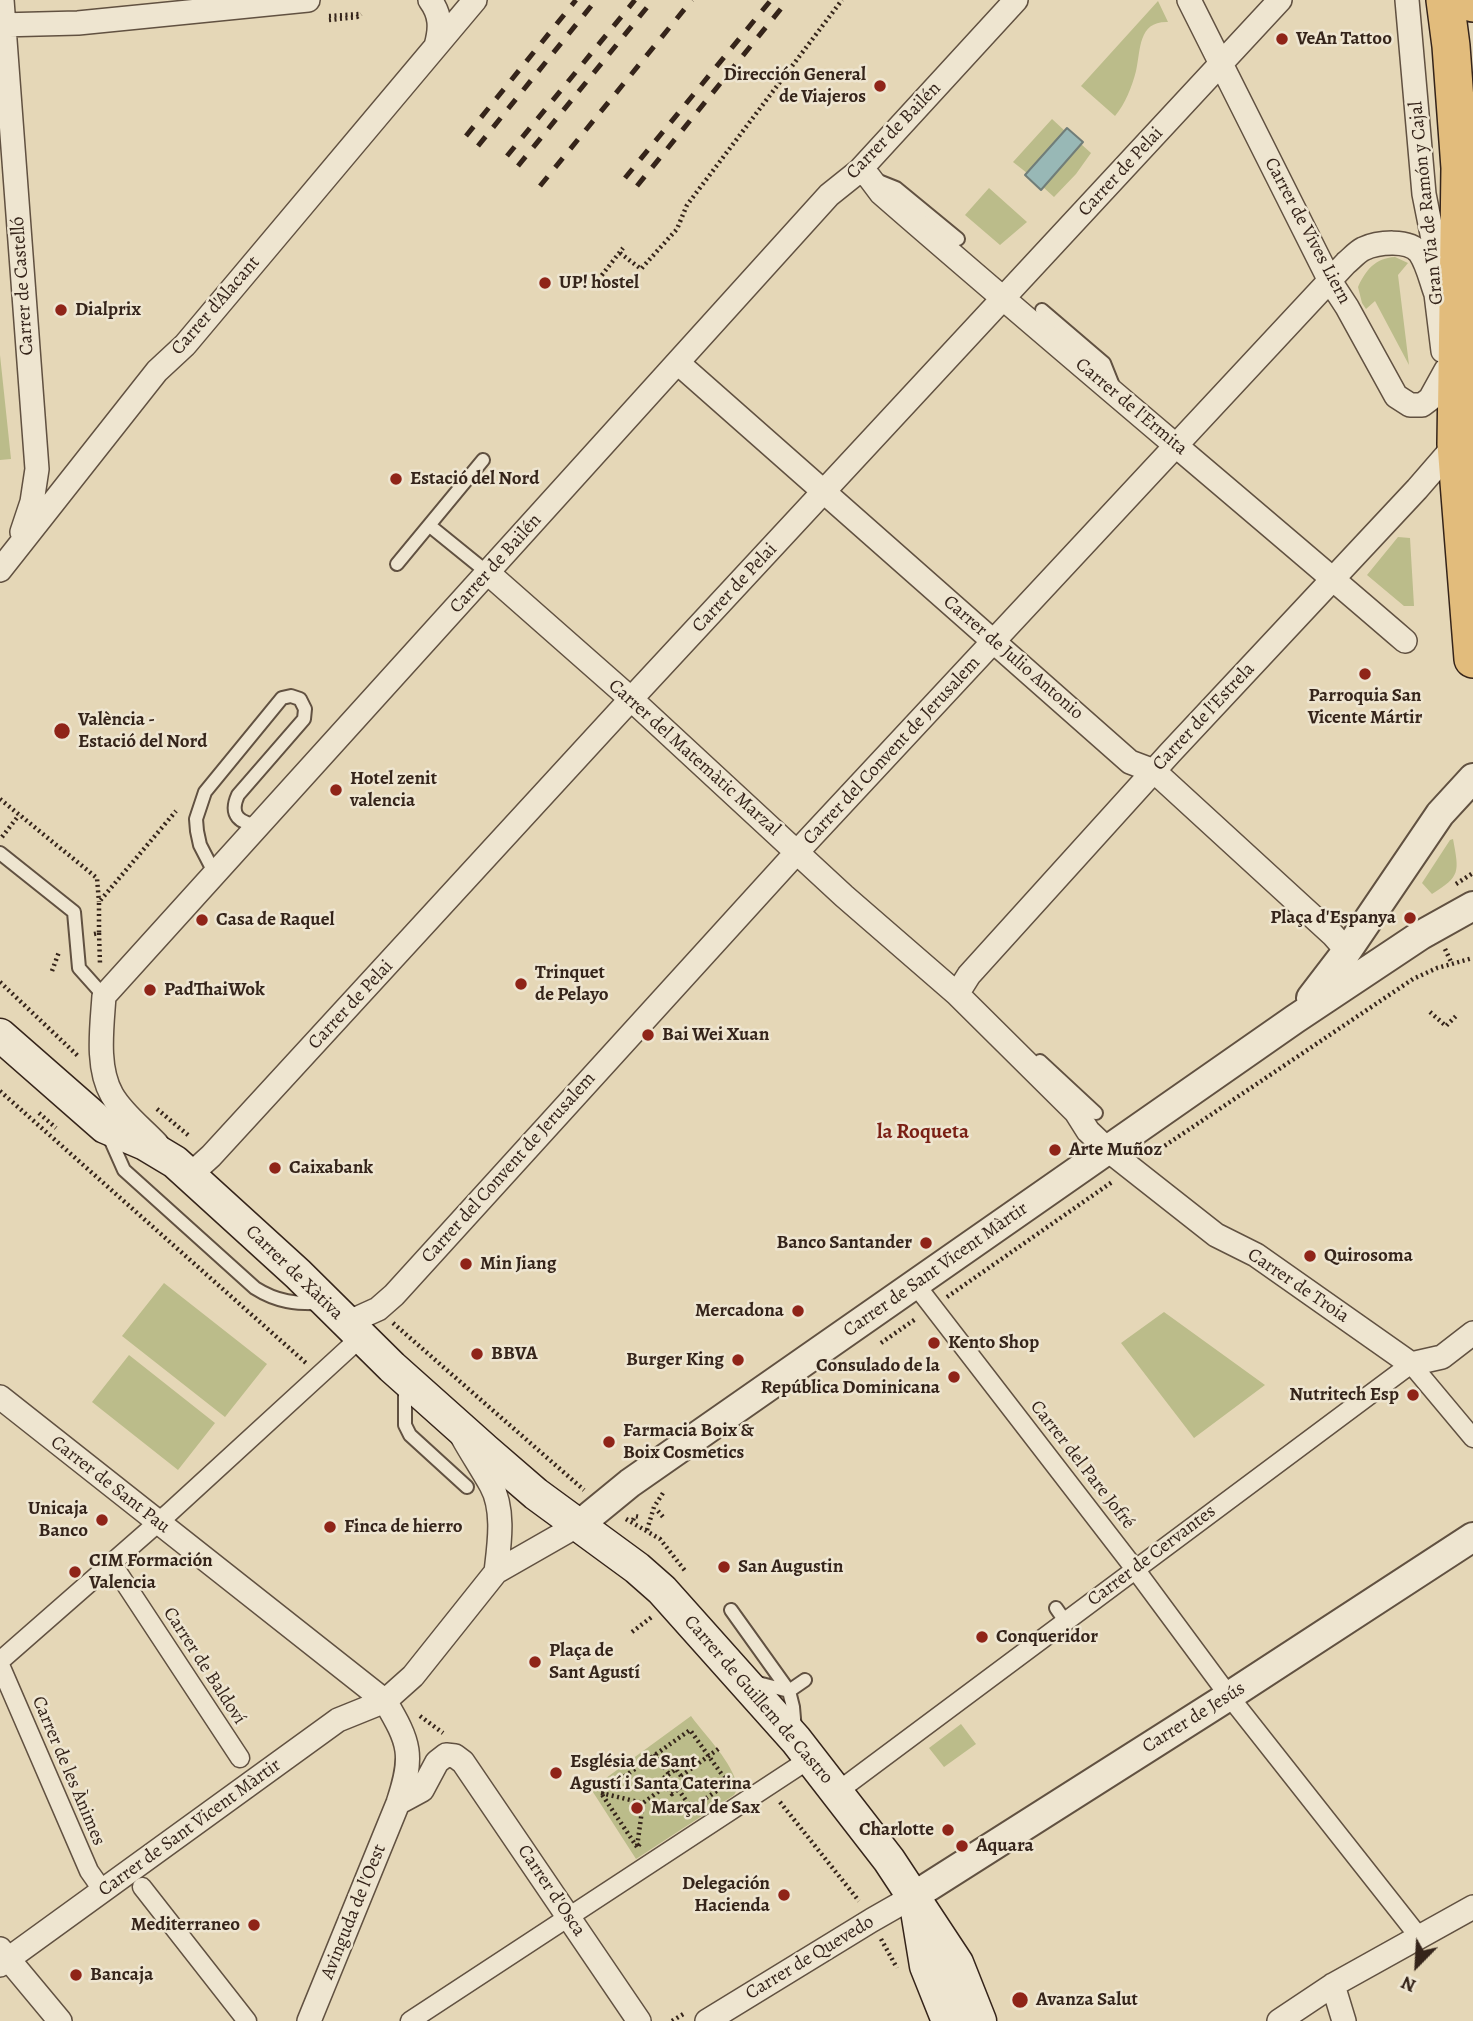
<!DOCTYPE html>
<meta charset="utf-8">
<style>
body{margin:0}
#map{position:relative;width:1473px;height:2021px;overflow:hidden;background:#e5d7b7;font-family:Alegreya,serif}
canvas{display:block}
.north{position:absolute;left:1382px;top:1930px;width:70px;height:70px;-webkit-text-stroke:5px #eee5d0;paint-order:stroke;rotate:204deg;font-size:19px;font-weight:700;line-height:28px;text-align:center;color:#35241a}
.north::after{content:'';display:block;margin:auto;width:24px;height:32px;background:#35241a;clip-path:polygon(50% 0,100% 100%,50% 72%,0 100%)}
</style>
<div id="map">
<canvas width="1473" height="2021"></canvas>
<div class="north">N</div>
</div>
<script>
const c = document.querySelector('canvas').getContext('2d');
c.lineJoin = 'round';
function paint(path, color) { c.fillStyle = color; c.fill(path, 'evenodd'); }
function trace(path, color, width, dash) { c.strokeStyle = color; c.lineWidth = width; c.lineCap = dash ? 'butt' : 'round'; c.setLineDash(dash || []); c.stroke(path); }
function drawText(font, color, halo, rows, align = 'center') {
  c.font = font + ' Alegreya,serif'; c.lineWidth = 5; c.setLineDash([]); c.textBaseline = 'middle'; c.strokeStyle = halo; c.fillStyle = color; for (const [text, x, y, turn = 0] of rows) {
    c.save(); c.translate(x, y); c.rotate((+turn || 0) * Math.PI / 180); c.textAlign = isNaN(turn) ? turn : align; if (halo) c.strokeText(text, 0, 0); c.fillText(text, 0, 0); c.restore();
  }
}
paint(new Path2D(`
 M1158 1 1168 22C1138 21 1141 49 1136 71 1132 87 1125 104 1115 116L1081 86Z
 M1052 119 1065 131 1027 173 1013 162Z
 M1081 144 1091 153 1076 174 1054 197 1043 187Z
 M989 188 1027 222 1000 245 965 215Z
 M1395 257 1408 263 1398 275 1409 365 1375 301 1366 309 1362 303 1358 287C1366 270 1375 258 1395 257Z
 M0 355 11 459 0 460Z
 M1398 537 1410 538 1414 606H1404L1367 575Z
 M1453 839C1459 872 1461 876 1432 894L1422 883 1450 840Z
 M164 1283 267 1364 225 1417 122 1336Z
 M1164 1312 1265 1385 1194 1438 1121 1343Z
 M129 1355 215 1423 178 1470 92 1402Z
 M691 1716C707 1738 732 1761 738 1788L734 1795 636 1859 591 1789Z
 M961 1724 976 1744 944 1767 929 1748Z`), '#bbbc8a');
const water = new Path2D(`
 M1067 128 1083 142 1041 190 1025 175Z`);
paint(water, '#98b8b6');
trace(water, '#707d78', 2);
const service = new Path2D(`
 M876 180 896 188 958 239
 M1042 310 1104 363 1114 388
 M430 526 488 573
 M397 564 483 460
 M0 853 74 912 79 968 104 996
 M215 874 200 845 197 831 196 819 205 792 282 698 291 696 300 699 305 709 304 719 238 795C229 815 239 824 260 825
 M1040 1061 1096 1113
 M108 1134 124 1170 255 1288C277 1302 296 1304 322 1303
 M405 1382V1425L410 1435 467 1487
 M1056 1608 1065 1621
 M731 1610 789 1691 793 1707 795 1730
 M754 1682 789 1691 805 1680`);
const pedestrian = new Path2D(`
 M915 1284 1135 1569 1229 1696 1420 1938
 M111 1562 240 1758
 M0 1661 170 1512 361 1337
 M0 1665 89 1871 103 1891
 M837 1792 1411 1364 1473 1438
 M142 1887 247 2021
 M410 2021 811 1758`);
const minor = new Path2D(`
 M2 0 37 469 32 502 22 532
 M430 0C441 15 441 28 436 46
 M1189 0 1330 281 1347 307 1396 396 1410 405H1422L1430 399 1446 370
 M1407 0 1424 194 1435 249 1436 294 1443 351
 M0 25 78 23 308 0
 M859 171 869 177 881 193C1054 344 1231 491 1405 641
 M678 363 1130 762 1154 771 1333 935 1347 951
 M0 570 157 371 185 345 475 0
 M488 573 631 699 844 896 957 994 1076 1112 1088 1131 1108 1150 1216 1235 1256 1255 1411 1364 1442 1357 1473 1333
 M957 994 969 975 1170 753 1417 489 1456 444
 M157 1144C142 1128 123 1114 112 1095 96 1067 102 1027 104 996L829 195 859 171 1016 0
 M190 1175 211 1156 631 699 1280 0
 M347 1323 378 1309 394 1295 797 852 1346 263C1351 259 1357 252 1363 249 1378 242 1409 239 1420 253 1428 265 1431 281 1436 294
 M0 1397 385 1701C410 1743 414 1755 398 1803L309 2021
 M463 1438C472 1454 482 1469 491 1485 505 1510 499 1546 496 1572
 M398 1803 422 1790 437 1762 446 1755 455 1756 463 1762 639 2021
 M0 1949 60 2021
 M0 1965 338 1720 385 1701 413 1676 496 1572 580 1524
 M1333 1985 1344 2021
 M707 2021 872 1920 914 1896
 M1279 2021 1333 1985 1473 1907`);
const tertiary = new Path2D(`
 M1311 998 1347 951 1440 814 1473 778
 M580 1524 630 1483 1295 1019 1421 935 1473 906
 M914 1896 1229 1696 1473 1537`);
const secondary = new Path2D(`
 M0 1035 105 1127 145 1144 175 1162 298 1274 392 1367 485 1450 536 1494 637 1568 662 1590 796 1740 889 1860 957 1963 980 2021
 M917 1911 926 1966 948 2021`);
const primary = new Path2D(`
 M1445 0 1451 46 1460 168 1456 444 1473 659
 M1473 0V3`);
trace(service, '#615141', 16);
trace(pedestrian, '#615141', 21);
trace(minor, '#615141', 26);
trace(tertiary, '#615141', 32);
trace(secondary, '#35241a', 35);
trace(primary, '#35241a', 40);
trace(new Path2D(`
 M329 16 360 14
 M329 20 357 17 361 14
 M620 253 641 269 677 229 687 205 842 0
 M595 284 623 248
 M0 799 97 878 99 902
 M2 837 19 815
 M1456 884 1473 873
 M99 933 100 964
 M94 934 99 933V902L176 811
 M1445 949 1452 964
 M52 971 59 952
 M0 982 78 1056
 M1430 1012 1446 1026 1458 1014
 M0 1091 306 1363
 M157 1109 188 1135
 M39 1113 56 1128
 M1151 1155 1413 979 1437 968 1473 958
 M947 1297 1112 1182
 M393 1323 584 1490
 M881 1343 917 1318
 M658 1511 663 1517
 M626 1519 660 1539 686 1572
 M633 1520 635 1516 640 1517
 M647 1530 654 1507 663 1493
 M632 1632 653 1616
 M420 1716 443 1733
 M654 1754 669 1774
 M681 1776 676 1769 661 1780 672 1794 686 1783 681 1776 721 1747
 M678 1789 692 1809
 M601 1793 643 1803
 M780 1802 859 1901
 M640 1844 637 1847 643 1803 666 1786
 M637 1847 601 1793 690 1730 728 1783 685 1813
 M881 1939 897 1968
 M672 2021 685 2013`), '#35241a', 4.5, [2, 3.5]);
trace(service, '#eee5d0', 12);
trace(pedestrian, '#eee5d0', 18);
trace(minor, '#eee5d0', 23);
trace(tertiary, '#eee5d0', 28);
trace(secondary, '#eee5d0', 32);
trace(primary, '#e2bc7c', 37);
trace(new Path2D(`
 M466 136 576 0
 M478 146 596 0
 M507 156 635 0
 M518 166 653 0
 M625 178 771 0
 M540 186 692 0
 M637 186 788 0`), '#35241a', 5, [12, 12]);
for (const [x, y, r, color] of [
 [1282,39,7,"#8f2418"],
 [880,86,7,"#8f2418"],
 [545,283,7,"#8f2418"],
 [61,310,7,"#8f2418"],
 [396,479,7,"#8f2418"],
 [1365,674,7,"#8f2418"],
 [62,731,9,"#8f2418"],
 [336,790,7,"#8f2418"],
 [1410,918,7,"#8f2418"],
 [202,920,7,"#8f2418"],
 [521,984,7,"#8f2418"],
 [150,990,7,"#8f2418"],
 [648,1035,7,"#8f2418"],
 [1055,1150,7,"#8f2418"],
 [275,1168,7,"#8f2418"],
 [926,1243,7,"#8f2418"],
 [1310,1256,7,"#8f2418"],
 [466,1264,7,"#8f2418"],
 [798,1311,7,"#8f2418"],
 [934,1343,7,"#8f2418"],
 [477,1354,7,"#8f2418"],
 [738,1360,7,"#8f2418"],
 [954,1377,7,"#8f2418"],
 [1413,1395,7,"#8f2418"],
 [609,1442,7,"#8f2418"],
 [102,1520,7,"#8f2418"],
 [330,1527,7,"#8f2418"],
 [724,1567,7,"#8f2418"],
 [75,1572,7,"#8f2418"],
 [982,1637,7,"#8f2418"],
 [535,1662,7,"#8f2418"],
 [556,1773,7,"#8f2418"],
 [637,1808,7,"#8f2418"],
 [948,1830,7,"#8f2418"],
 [962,1846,7,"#8f2418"],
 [784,1895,7,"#8f2418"],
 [254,1925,7,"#8f2418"],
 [76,1975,7,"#8f2418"],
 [1020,2000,9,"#8f2418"]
]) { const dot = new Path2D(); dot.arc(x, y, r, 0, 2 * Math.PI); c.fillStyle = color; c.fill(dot); trace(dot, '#eee5d0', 2.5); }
drawText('bold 19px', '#35241a', '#eee5d0', [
 ["VeAn Tattoo",1296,39],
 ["Dirección General",866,75,"right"],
 ["de Viajeros",866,97,"right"],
 ["UP! hostel",559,283],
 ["Dialprix",75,310],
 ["Estació del Nord",410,479],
 ["Parroquia San",1365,696,"center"],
 ["Vicente Mártir",1365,718,"center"],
 ["València -",78,720],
 ["Estació del Nord",78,742],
 ["Hotel zenit",350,779],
 ["valencia",350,801],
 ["Plaça d'Espanya",1396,918,"right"],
 ["Casa de Raquel",216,920],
 ["Trinquet",535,973],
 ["de Pelayo",535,995],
 ["PadThaiWok",164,990],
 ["Bai Wei Xuan",662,1035],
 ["Arte Muñoz",1069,1150],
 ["Caixabank",289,1168],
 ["Banco Santander",912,1243,"right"],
 ["Quirosoma",1324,1256],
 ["Min Jiang",480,1264],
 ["Mercadona",784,1311,"right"],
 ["Kento Shop",948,1343],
 ["BBVA",491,1354],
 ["Burger King",724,1360,"right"],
 ["Consulado de la",940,1366,"right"],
 ["República Dominicana",940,1388,"right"],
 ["Nutritech Esp",1399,1395,"right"],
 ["Farmacia Boix &",623,1431],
 ["Boix Cosmetics",623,1453],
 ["Unicaja",88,1509,"right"],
 ["Banco",88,1531,"right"],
 ["Finca de hierro",344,1527],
 ["CIM Formación",89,1561],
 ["Valencia",89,1583],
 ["San Augustin",738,1567],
 ["Conqueridor",996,1637],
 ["Plaça de",549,1651],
 ["Sant Agustí",549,1673],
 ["Església de Sant",570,1762],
 ["Agustí i Santa Caterina",570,1784],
 ["Marçal de Sax",651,1808],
 ["Charlotte",934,1830,"right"],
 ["Aquara",976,1846],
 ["Delegación",770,1884,"right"],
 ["Hacienda",770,1906,"right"],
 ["Mediterraneo",240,1925,"right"],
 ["Bancaja",90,1975],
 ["Avanza Salut",1036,2000]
], 'left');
drawText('19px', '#35241a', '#eee5d0', [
 ["Carrer de Bailén",894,131,-46],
 ["Carrer de Pelai",1121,172,-47],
 ["Gran Via de Ramón y Cajal",1427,203,-96],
 ["Carrer de Vives Liern",1307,231,62],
 ["Carrer de Castelló",23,286,-94],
 ["Carrer d'Alacant",216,306,-49],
 ["Carrer de l'Ermita",1131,407,40],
 ["Carrer de Bailén",496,564,-48],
 ["Carrer de Pelai",735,588,-47],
 ["Carrer de Julio Antonio",1013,658,41],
 ["Carrer de l'Estrela",1204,717,-47],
 ["Carrer del Convent de Jerusalem",892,751,-47],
 ["Carrer del Matemàtic Marzal",694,758,42],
 ["Carrer de Pelai",351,1005,-47],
 ["Carrer del Convent de Jerusalem",509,1168,-48],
 ["Carrer de Sant Vicent Màrtir",936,1270,-35],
 ["Carrer de Xàtiva",294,1273,44],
 ["Carrer de Troia",1298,1286,34],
 ["Carrer del Pare Jofré",1082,1465,52],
 ["Carrer de Sant Pau",110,1485,38],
 ["Carrer de Cervantes",1152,1556,-37],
 ["Carrer de Baldoví",204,1666,57],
 ["Carrer de Guillem de Castro",758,1700,49],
 ["Carrer de Jesús",1194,1718,-32],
 ["Carrer de les Ànimes",68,1771,67],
 ["Carrer de Sant Vicent Màrtir",190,1828,-36],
 ["Carrer d'Osca",551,1891,56],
 ["Avinguda de l'Oest",354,1912,-68],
 ["Carrer de Quevedo",810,1958,-31]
]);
drawText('bold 21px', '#7a1f14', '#eee5d0', [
 ["la Roqueta",923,1133]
]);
</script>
